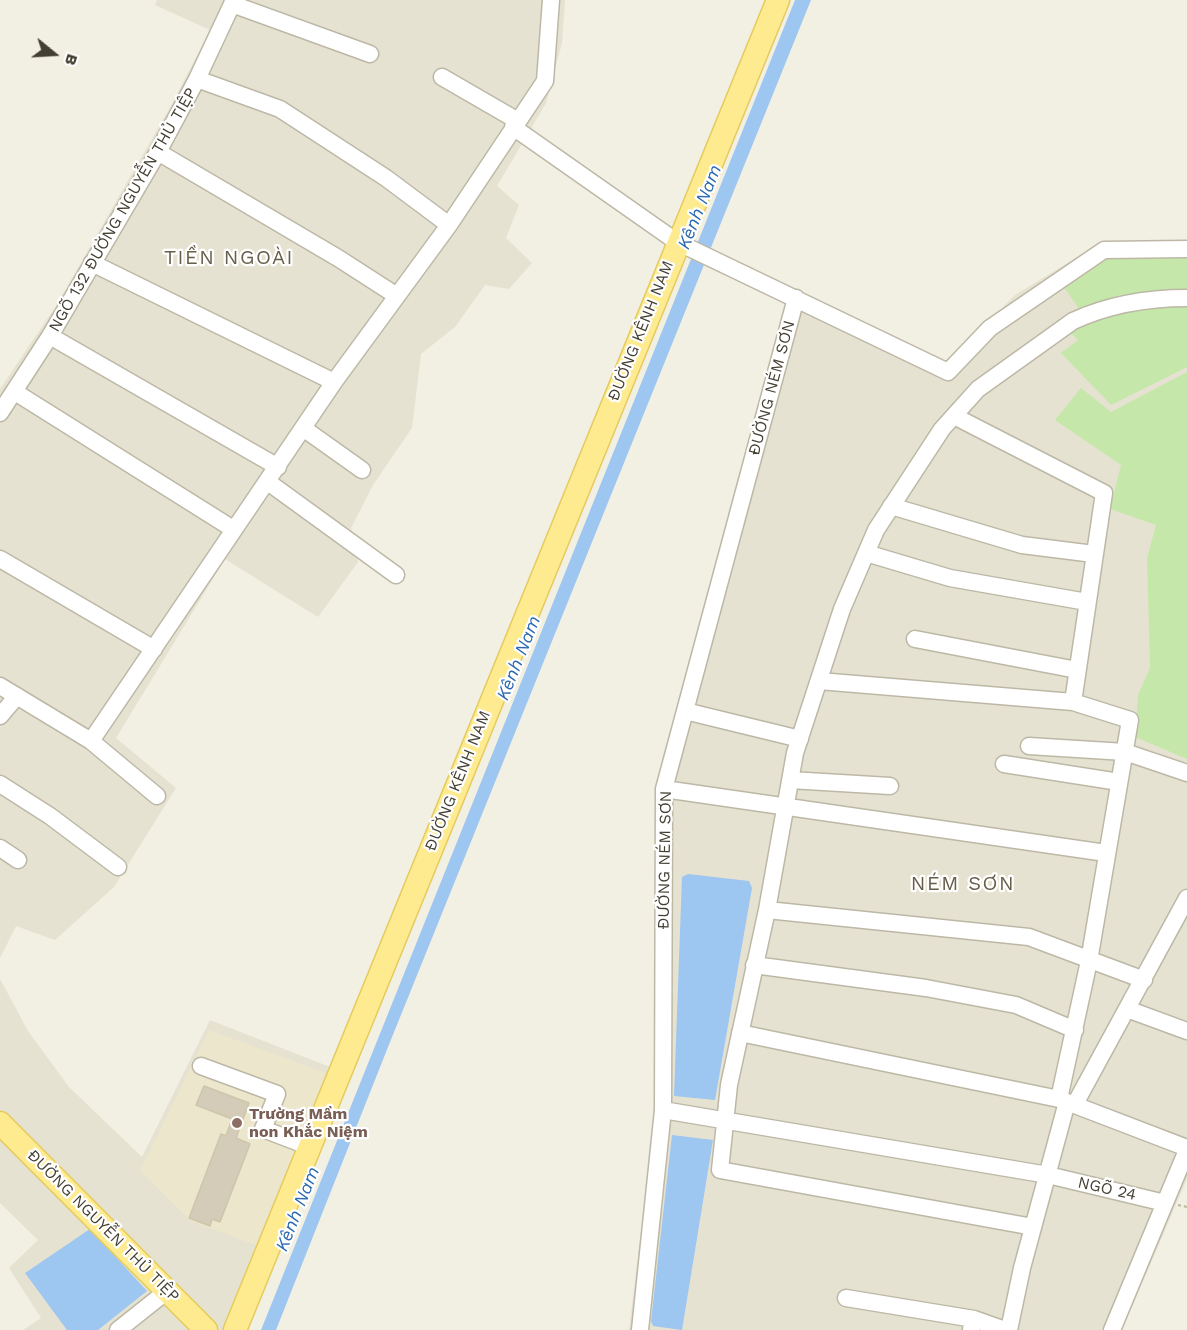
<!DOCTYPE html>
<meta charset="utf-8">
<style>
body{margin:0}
#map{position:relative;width:1187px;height:1330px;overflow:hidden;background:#f2efe3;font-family:"Work Sans",sans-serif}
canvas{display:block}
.north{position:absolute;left:24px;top:24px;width:60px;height:60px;-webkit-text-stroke:4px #fff;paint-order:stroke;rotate:108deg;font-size:16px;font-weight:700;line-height:24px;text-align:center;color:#443f33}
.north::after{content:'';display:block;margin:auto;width:21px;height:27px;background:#443f33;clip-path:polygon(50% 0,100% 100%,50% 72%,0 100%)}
</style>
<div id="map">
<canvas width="1187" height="1330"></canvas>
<div class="north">B</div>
</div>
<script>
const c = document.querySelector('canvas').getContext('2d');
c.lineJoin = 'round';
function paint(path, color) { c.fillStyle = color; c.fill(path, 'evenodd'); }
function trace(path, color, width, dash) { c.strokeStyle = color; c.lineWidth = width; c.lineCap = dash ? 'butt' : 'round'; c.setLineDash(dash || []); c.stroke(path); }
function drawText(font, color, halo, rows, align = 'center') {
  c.font = font + ' "Work Sans",sans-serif'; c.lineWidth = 4.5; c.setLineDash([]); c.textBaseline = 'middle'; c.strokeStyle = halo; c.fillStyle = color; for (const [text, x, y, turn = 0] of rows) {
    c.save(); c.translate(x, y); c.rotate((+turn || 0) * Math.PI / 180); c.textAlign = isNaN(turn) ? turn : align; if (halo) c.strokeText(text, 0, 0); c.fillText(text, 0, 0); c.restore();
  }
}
paint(new Path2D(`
 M157 0H565L562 43 546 103 497 186 519 205 506 238 532 263 509 289 485 285 455 327 421 354 412 428 373 485 351 528 358 562 318 617 225 559 116 738 176 788 114 887 55 940 16 926 0 958V389L56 306 173 102 210 30 155 5Z
 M1187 244V1179L1122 1330H629L656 1105 655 795 795 288 946 365 1015 295 1097 245Z
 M0 979 28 1031 69 1087 142 1157 210 1020 348 1074 245 1330H23L41 1318 9 1268 38 1240 0 1203Z`), '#e6e2d1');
paint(new Path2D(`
 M209 1030 329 1074 264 1248 191 1221 140 1171Z`), '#ece6cc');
paint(new Path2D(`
 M1105 256H1187V367L1111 405 1061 353 1078 340 1069 331 1082 324 1077 306 1063 286Z
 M1187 372V759L1135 737 1138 695 1150 668 1147 558 1156 525 1110 509 1121 465 1055 420 1081 388 1111 412Z`), '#c5e8aa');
paint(new Path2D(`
 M795 0H811L388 1047 276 1330H261Z
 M688 874 749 881 752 888 715 1100 674 1096 682 877Z
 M672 1135 713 1140 682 1330 653 1326 651 1321Z
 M90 1229 147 1291 98 1330H67L25 1273Z`), '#9dc6f1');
const building = new Path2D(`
 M204 1086 249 1103 236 1138 250 1144 220 1222 212 1219 210 1226 189 1218 221 1134 226 1136 232 1119 196 1105Z`);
paint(building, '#d4ccb8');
trace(building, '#cec5ab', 1.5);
const minor = new Path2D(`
 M232 4 370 54
 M442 77 518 121
 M197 79 280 109 386 178 449 225
 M513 127 677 242 948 372 990 328 1104 250 1187 249
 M158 152 338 258 397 296
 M92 263 334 382
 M50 336 278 467
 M15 392 233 529
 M0 413 50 336 158 152 197 79 234 0
 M954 416 1104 493 1073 702
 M303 428 362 470
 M268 482 396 575
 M891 506 1022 545 1094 554
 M866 553 950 578 1087 602
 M0 559 154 649
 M915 639 1077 670
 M819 681 1073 702 1130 720 1089 961 1059 1099
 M0 686 91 741 157 796
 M685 711 800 739
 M0 716 17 696
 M91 741 334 382 449 225 545 81 551 0
 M1029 746 1125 752 1187 773
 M1004 764 1119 782
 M790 780 890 786
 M0 784 50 816 118 867
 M664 789 1106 853
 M0 848 18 860
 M767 910 1029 937 1144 980
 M754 965 926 988 1016 1005 1075 1030
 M1127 1009 1187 1031
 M740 1033 1059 1099 1187 1148
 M201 1066 277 1094 263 1129 310 1147
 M1075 1104 1187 898
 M663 1110 1048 1175 1165 1203
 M1033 1227 720 1170 729 1085 767 910 795 753 842 609 876 530 942 429 978 389 1073 321C1110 304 1147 298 1187 298
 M846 1298 974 1319
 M971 1329 974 1319 1005 1330
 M118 1330 167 1291
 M640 1330 663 1110 664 789 796 298
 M1009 1330 1022 1268 1067 1102
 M1112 1330 1187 1150`);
const major = new Path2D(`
 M0 1123 206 1330
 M235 1330 778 0`);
trace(minor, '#bdb8a6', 19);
trace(major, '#e5cb5d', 25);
trace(new Path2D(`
 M1178 1205 1187 1207`), '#bfb596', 2, [3, 3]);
trace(minor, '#fff', 16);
trace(major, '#ffeb8f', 22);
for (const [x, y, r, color] of [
 [237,1123,6,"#8d6e63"]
]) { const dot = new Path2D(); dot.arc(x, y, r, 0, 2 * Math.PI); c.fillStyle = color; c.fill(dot); trace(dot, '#fff', 2); }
drawText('16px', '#443f33', '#fff', [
 ["NGÕ 132 ĐƯỜNG NGUYỄN THỦ TIỆP",123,210,-60],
 ["ĐƯỜNG KÊNH NAM",641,331,-68],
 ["ĐƯỜNG NÉM SƠN",772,388,-75],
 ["ĐƯỜNG KÊNH NAM",458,781,-68],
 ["ĐƯỜNG NÉM SƠN",665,860,-89],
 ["NGÕ 24",1107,1189,13],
 ["ĐƯỜNG NGUYỄN THỦ TIỆP",103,1226,45]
]);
drawText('bold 16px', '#785e54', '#fff', [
 ["Trường Mầm",249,1114],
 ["non Khắc Niệm",249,1132]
], 'left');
drawText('italic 18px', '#2b6ab1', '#fff', [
 ["Kênh Nam",700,207,-68],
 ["Kênh Nam",519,658,-68],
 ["Kênh Nam",298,1209,-68]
]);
c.letterSpacing = '1.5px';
drawText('20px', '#675e4a', '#fff', [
 ["TIỀN NGOÀI",229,258],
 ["NÉM SƠN",963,884]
]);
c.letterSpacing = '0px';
</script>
